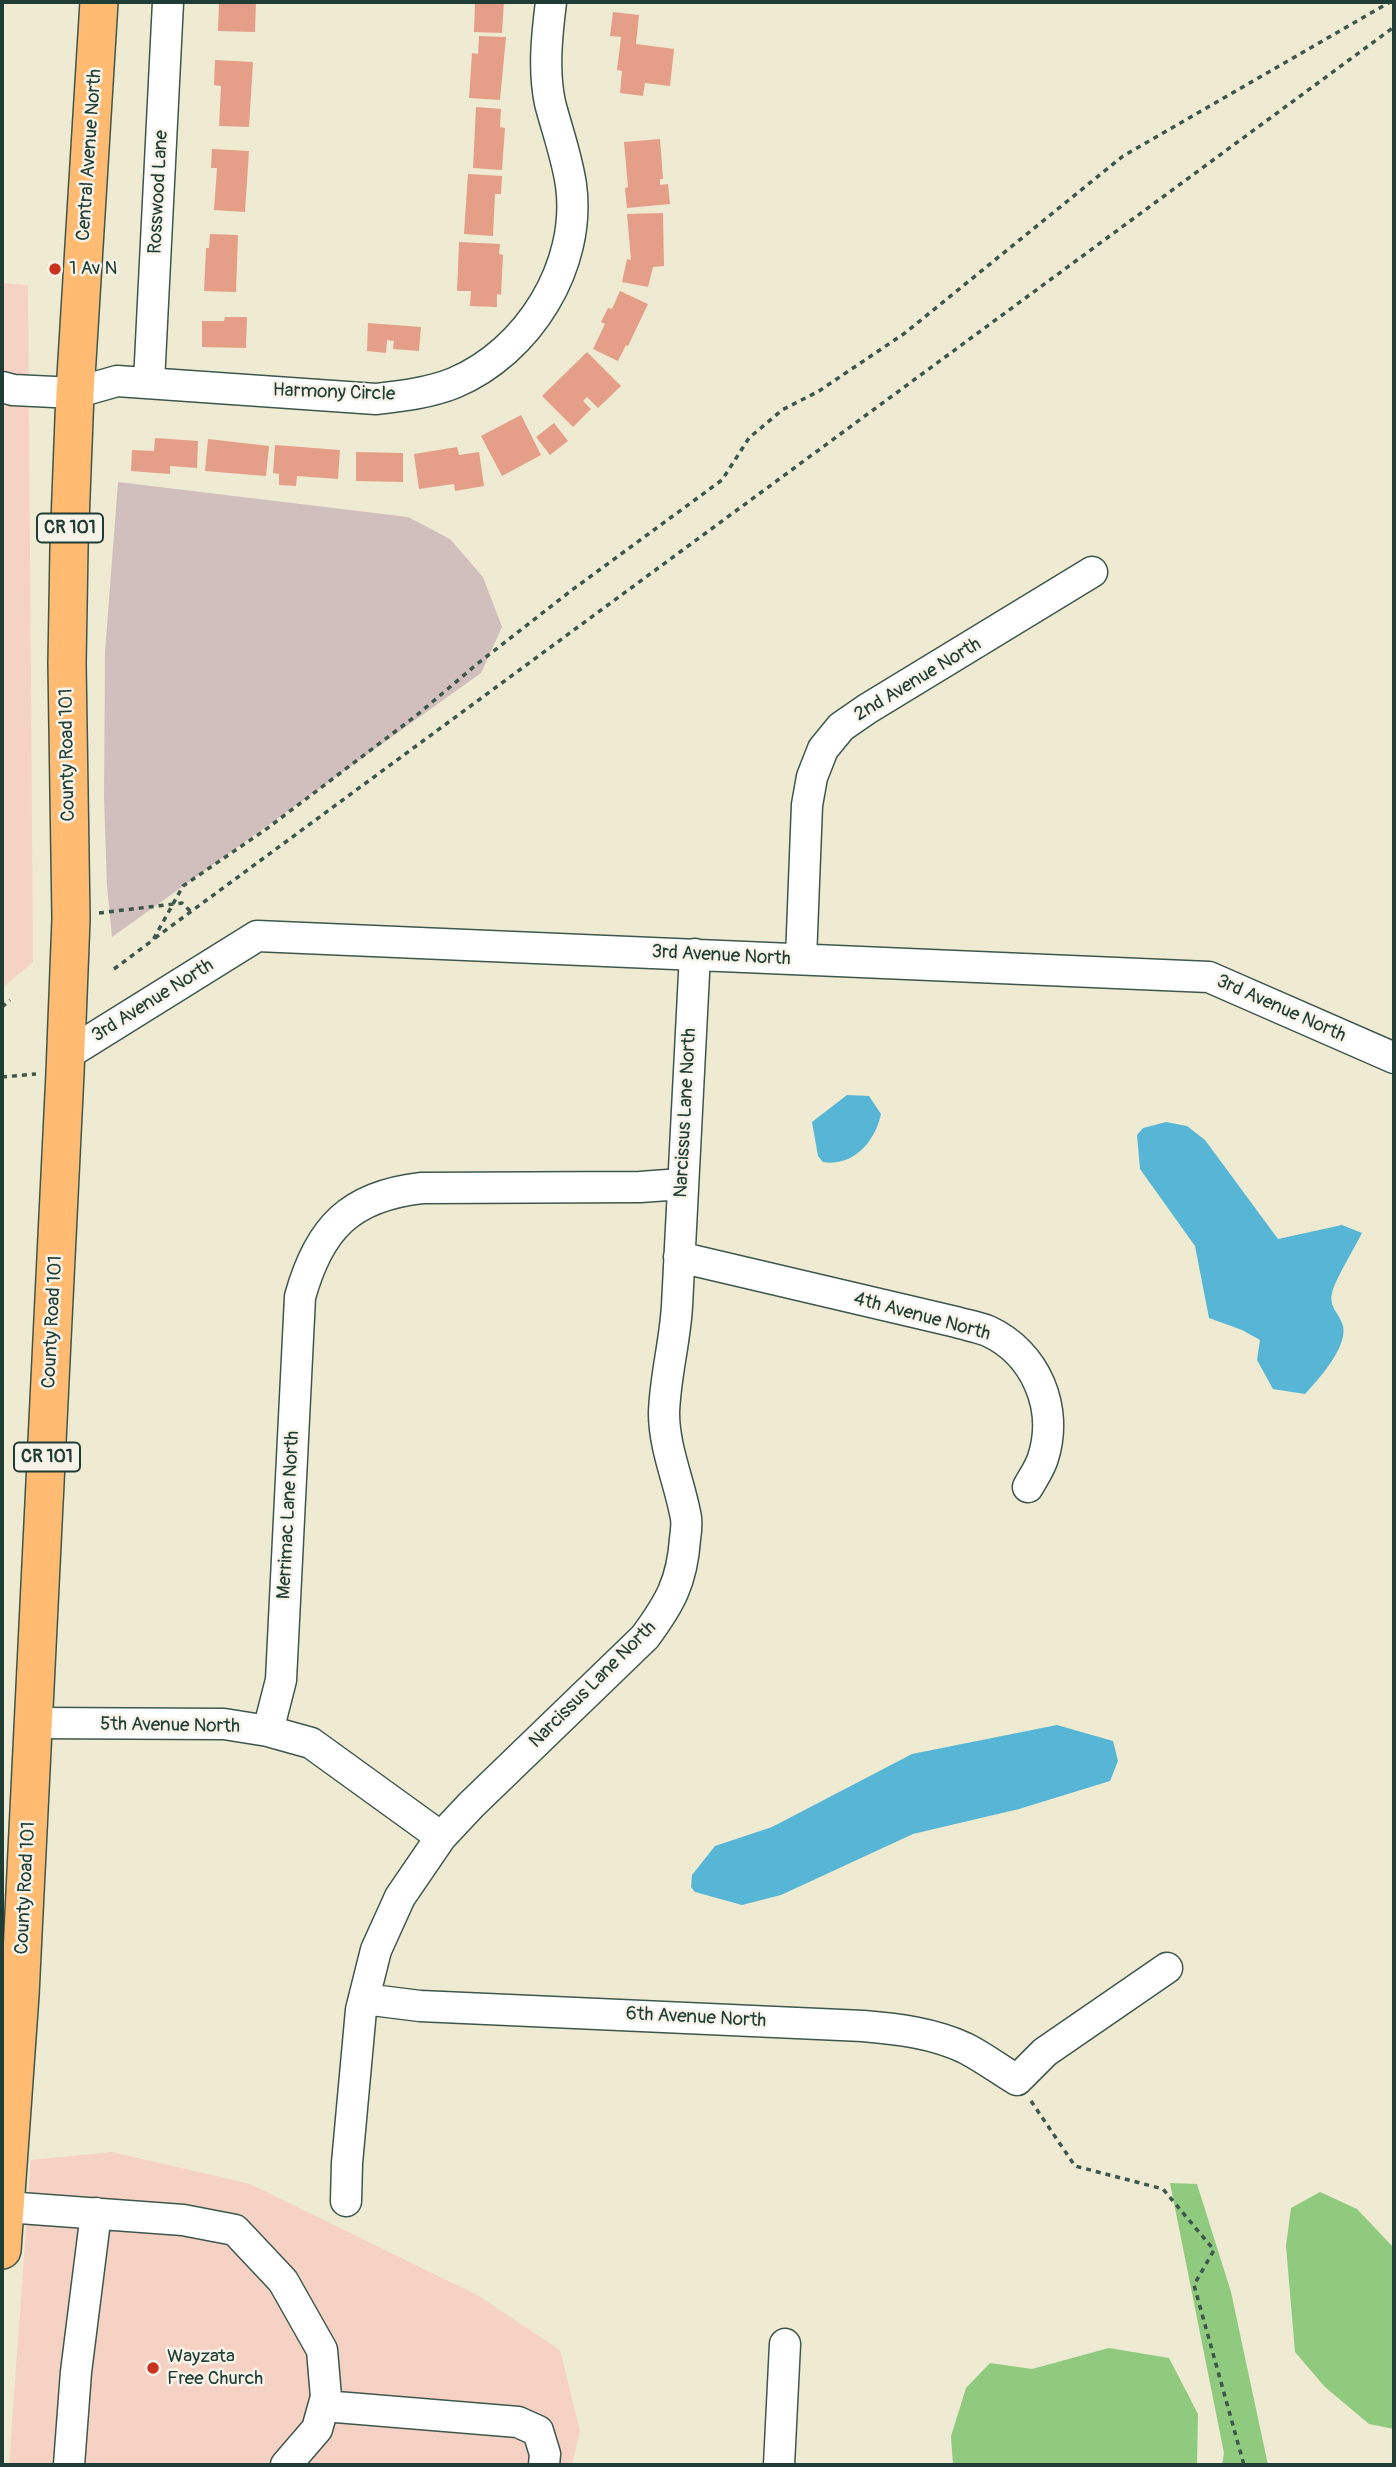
<!DOCTYPE html>
<style>
body{margin:0}
#map{position:relative;width:1396px;height:2467px;overflow:hidden;background:#efead2;font-family:Pangolin,sans-serif}
canvas{display:block}
.frame{position:absolute;inset:0;border:4px solid #1f3d34;pointer-events:none}
</style>
<div id="map">
<canvas width="1396" height="2467"></canvas>
<div class="frame"></div>
</div>
<script>
const c = document.querySelector('canvas').getContext('2d');
c.lineJoin = 'round';
function paint(path, color) { c.fillStyle = color; c.fill(path, 'evenodd'); }
function trace(path, color, width, dash) { c.strokeStyle = color; c.lineWidth = width; c.lineCap = dash ? 'butt' : 'round'; c.setLineDash(dash || []); c.stroke(path); }
function drawText(font, color, halo, rows, align = 'center') {
  c.font = font + ' Pangolin,sans-serif'; c.lineWidth = 5; c.setLineDash([]); c.textBaseline = 'middle'; c.strokeStyle = halo; c.fillStyle = color; for (const [text, x, y, turn = 0] of rows) {
    c.save(); c.translate(x, y); c.rotate((+turn || 0) * Math.PI / 180); c.textAlign = isNaN(turn) ? turn : align; if (halo) c.strokeText(text, 0, 0); c.fillText(text, 0, 0); c.restore();
  }
}
paint(new Path2D(`
 M2 283 28 285 33 962 2 988Z
 M112 2152 250 2184 477 2295 560 2350 580 2431 572 2465H9L31 2160Z`), '#f6d2c4');
paint(new Path2D(`
 M118 482 408 517 450 539 483 577 502 627 481 673 112 937 107 886 104 797 105 652Z`), '#d1bfbe');
paint(new Path2D(`
 M1170 2183 1197 2184 1231 2292 1268 2465H1222L1224 2453Z
 M1320 2192 1357 2209 1394 2248V2429L1369 2424 1325 2387 1295 2352 1286 2246 1291 2208Z
 M1109 2348 1169 2358 1198 2414 1197 2465H953L951 2436 966 2388 990 2363 1032 2369Z`), '#8fca7f');
paint(new Path2D(`
 M847 1095 869 1096 881 1114C875 1142 853 1167 823 1162L818 1156 812 1122Z
 M1166 1122 1187 1126 1205 1140 1278 1239 1342 1225 1362 1233C1355 1247 1335 1280 1332 1293 1329 1307 1338 1312 1342 1323 1351 1344 1318 1380 1305 1394L1273 1389 1257 1360 1260 1340 1242 1330 1209 1318 1195 1246 1140 1169 1137 1135 1143 1128Z
 M1057 1725 1113 1741 1118 1761 1110 1781 1019 1809 913 1834 781 1895 742 1905 695 1892 691 1887 692 1875 715 1846 772 1827 912 1754Z`), '#57b6d5');
paint(new Path2D(`
 M219 2H256L255 32 218 31Z
 M475 2H504L502 33 474 32Z
 M613 12 639 15 636 44 674 49 670 86 645 83 643 96 620 93 622 71 617 70 621 37 610 36Z
 M479 36 506 37 500 100 469 98 472 53 478 54Z
 M215 60 253 62 249 127 219 126 221 86 214 85Z
 M476 107 501 109 500 127 505 128 502 170 473 168Z
 M660 139 663 179H660V185L668 184 670 204 627 208 625 188 628 187 624 142Z
 M212 149 249 151 245 212 214 210 217 168H211Z
 M468 174 502 176 501 194H495L493 236 464 234Z
 M663 213 664 266 653 267 648 287 622 282 627 259 631 260 627 214Z
 M210 234 238 235 236 292 204 291 206 248H209Z
 M459 242 500 244 499 254 503 255 501 295 497 294V307L470 306 471 291H457Z
 M620 291 648 304 628 346 626 345 618 361 593 349 605 324 601 322 608 308 612 309Z
 M225 317H247L246 348 202 347V321H224Z
 M368 323 421 327 419 351 393 349 394 341 387 340 386 353 367 351Z
 M587 352 621 386 598 408 587 397 583 401 591 409 573 427 542 396Z
 M521 415 541 455 502 476 481 436Z
 M554 423 568 441 550 455 536 437Z
 M155 438 198 441 197 468 170 466V474L131 471 132 450 154 451Z
 M208 439 269 446 266 476 205 471Z
 M275 445 340 450 338 479 297 476 296 486 279 485V474L273 473Z
 M457 447 459 455 479 452 484 486 455 491 454 484 419 489 414 454Z
 M356 452 403 453V482L356 481Z`), '#e59f88');
const minor = new Path2D(`
 M149 382 168 2
 M2 387 13 390 75 393 117 381 376 399C402 396 429 393 454 383 528 352 582 266 571 185 567 157 557 130 550 103 543 70 547 34 551 2
 M801 959 807 805 812 777 823 749 841 727 867 709 1092 572
 M66 1055 257 936 1209 977 1394 1058
 M679 1257 956 1322C966 1325 978 1327 988 1331 1036 1353 1059 1408 1043 1458 1040 1468 1033 1478 1028 1487
 M34 1723 224 1724 268 1731 311 1743 441 1837
 M268 1731 281 1680 300 1297C319 1228 350 1196 422 1188L640 1187 682 1184
 M364 1999 420 2006 863 2026C898 2029 933 2033 965 2048 983 2057 1000 2070 1017 2080L1045 2052 1167 1968
 M346 2201 347 2163 361 2010 376 1950 400 1897 441 1837 471 1805 645 1637C670 1603 682 1582 685 1539 686 1532 687 1525 686 1518 680 1483 664 1449 664 1413 665 1377 675 1342 677 1306L695 954
 M6 2207 183 2220 235 2230 283 2281 322 2350 326 2397 317 2429 286 2465
 M324 2406 518 2422 538 2431 545 2454 544 2465
 M69 2465 76 2372 96 2213
 M779 2465 785 2344`);
const major = new Path2D(`
 M2 2250 20 1995 65 1073 71 919 67 663 69 548 75 393 99 2`);
trace(minor, '#3e574c', 33);
trace(major, '#3e574c', 40);
trace(new Path2D(`
 M99 913 182 903 191 912
 M155 938 1394 27
 M114 969 153 940 183 886 265 830 417 715 477 664 572 590 722 480 749 438 782 410 819 391 905 333 1123 156 1390 2
 M2 1007 10 1000
 M2 1077 36 1074
 M1031 2101 1075 2166 1163 2189 1214 2250 1194 2285 1244 2465`), '#3e574c', 3.5, [5, 5]);
trace(minor, '#fff', 30);
trace(major, '#ffbb71', 37);
for (const [x, y, r, color] of [
 [55,269,7,"#c8321e"],
 [153,2368,7,"#c8321e"]
]) { const dot = new Path2D(); dot.arc(x, y, r, 0, 2 * Math.PI); c.fillStyle = color; c.fill(dot); trace(dot, '#f7f3e8', 2.5); }
for (const [x, y, w] of [
 [70,528,66],
 [47,1457,66]
]) { const box = new Path2D(); box.roundRect(x - w / 2, y - 14.5, w, 29, 5); c.fillStyle = '#f7f3e8'; c.fill(box); trace(box, '#1f3d34', 2); }
drawText('bold 18px', '#1f3d34', null, [
 ["CR 101",70,528],
 ["CR 101",47,1457]
]);
drawText('19px', '#1f3d34', '#f7f3e8', [
 ["Central Avenue North",90,155,-86],
 ["Rosswood Lane",159,192,-87],
 ["Harmony Circle",334,393,2],
 ["2nd Avenue North",918,680,-31],
 ["County Road 101",68,755,-91],
 ["3rd Avenue North",721,956,3],
 ["3rd Avenue North",153,1001,-32],
 ["3rd Avenue North",1281,1009,24],
 ["Narcissus Lane North",686,1113,-87],
 ["4th Avenue North",922,1317,15],
 ["County Road 101",53,1322,-87],
 ["Merrimac Lane North",289,1515,-87],
 ["Narcissus Lane North",593,1685,-45],
 ["5th Avenue North",170,1726,1],
 ["County Road 101",26,1888,-87],
 ["6th Avenue North",696,2018,3]
]);
drawText('19px', '#1f3d34', '#f7f3e8', [
 ["1 Av N",69,269],
 ["Wayzata",167,2357],
 ["Free Church",167,2379]
], 'left');
</script>
